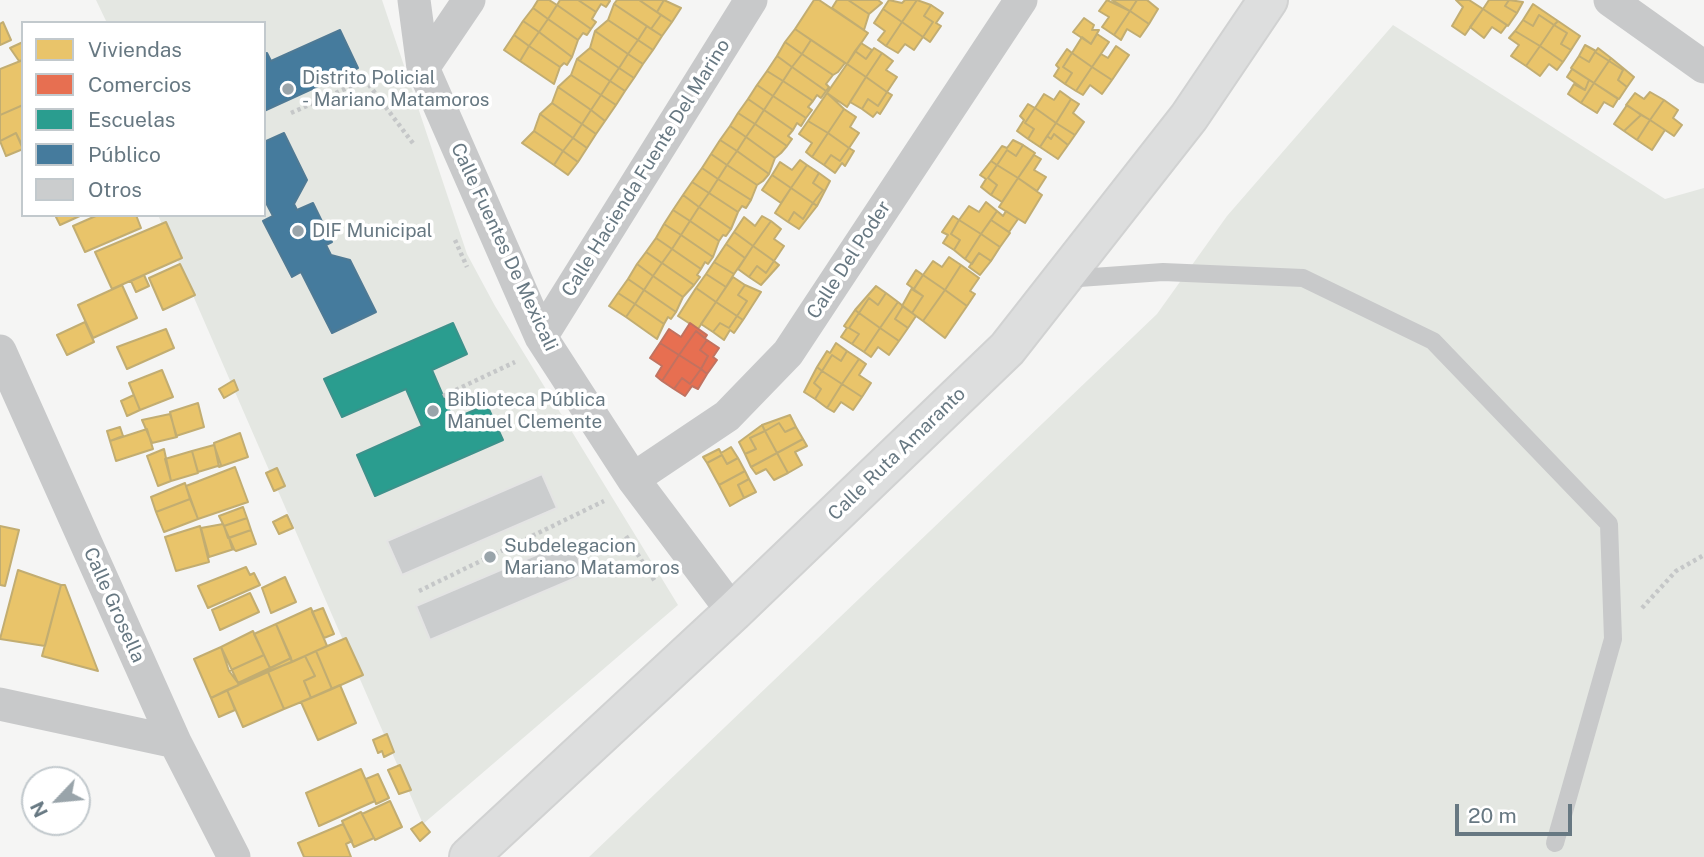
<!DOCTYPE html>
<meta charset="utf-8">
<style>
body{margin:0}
#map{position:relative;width:1704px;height:857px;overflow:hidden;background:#f5f5f4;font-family:"Public Sans",sans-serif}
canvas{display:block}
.legend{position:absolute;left:21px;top:21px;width:245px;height:196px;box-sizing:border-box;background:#fff;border:2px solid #c2c9cd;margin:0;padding:9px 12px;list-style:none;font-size:21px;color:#677882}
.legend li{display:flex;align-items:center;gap:14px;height:35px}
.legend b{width:35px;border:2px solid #c2c9cd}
.north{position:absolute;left:21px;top:766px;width:70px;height:70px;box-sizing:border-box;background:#fff;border:2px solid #c2c9cd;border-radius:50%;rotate:244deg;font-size:19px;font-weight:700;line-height:28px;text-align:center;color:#677882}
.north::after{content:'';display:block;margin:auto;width:24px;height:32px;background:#99a4aa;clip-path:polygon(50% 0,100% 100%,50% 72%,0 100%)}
.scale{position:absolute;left:1455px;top:804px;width:117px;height:32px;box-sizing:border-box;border:4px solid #677882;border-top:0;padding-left:9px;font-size:21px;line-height:24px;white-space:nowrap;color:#677882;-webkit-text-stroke:5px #fff;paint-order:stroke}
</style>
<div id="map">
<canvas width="1704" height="857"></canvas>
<ul class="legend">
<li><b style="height:19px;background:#e9c46a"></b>Viviendas</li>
<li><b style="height:19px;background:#e76f51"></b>Comercios</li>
<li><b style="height:19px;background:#2a9d8f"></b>Escuelas</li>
<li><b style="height:19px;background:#457b9d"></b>Público</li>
<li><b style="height:19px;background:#cbcdce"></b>Otros</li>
</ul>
<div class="north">N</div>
<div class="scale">20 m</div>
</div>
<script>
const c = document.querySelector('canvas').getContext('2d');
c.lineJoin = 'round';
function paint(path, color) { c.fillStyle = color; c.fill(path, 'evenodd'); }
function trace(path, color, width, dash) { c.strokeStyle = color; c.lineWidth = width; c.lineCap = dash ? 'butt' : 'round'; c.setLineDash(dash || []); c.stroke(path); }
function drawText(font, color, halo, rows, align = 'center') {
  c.font = font + ' "Public Sans",sans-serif'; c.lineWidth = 7; c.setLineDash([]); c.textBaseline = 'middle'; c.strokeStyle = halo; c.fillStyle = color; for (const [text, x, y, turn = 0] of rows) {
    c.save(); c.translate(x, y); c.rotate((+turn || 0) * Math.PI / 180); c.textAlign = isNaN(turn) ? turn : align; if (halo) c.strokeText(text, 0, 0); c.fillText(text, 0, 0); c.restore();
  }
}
paint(new Path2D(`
 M96 0H382L467 254 495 306 678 605 423 824 158 215H264V23H107Z
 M1393 25 1665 199 1704 188V857H589L1157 314 1227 216Z`), '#e4e7e2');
const homes = new Path2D(`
 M538 0H549L557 5 548 19 533 8Z
 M560 0H578L596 12 592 19 596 22 591 29 557 5Z
 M578 0H608L610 1 606 7 601 4 596 12Z
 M617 0H639L661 15 651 29 614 4Z
 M639 0H664L657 12Z
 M664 0 681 8 672 22 657 12Z
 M814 0H819L868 33 847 64 795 29Z
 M837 0H848L869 14 864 30 832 8Z
 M848 0H878L882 3 869 14Z
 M889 0 902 3 905 0H917L902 22 883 9Z
 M917 0 931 5 924 16 933 22 923 37 902 22Z
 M1107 0 1130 11 1114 35 1102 27 1109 17 1099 11Z
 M1112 0H1137L1130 11Z
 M1137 0H1147L1158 9 1149 24 1130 11Z
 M1456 0H1469L1483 9 1465 35 1452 26 1463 7Z
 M1489 0H1509L1505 6 1517 13 1508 26 1483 9Z
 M1509 0 1523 2 1517 13 1505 6Z
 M614 4 647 26 638 40 608 20Z
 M1533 4 1558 21 1554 25 1539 15 1533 26 1523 20Z
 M557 5 591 29 587 35 583 33 578 40 548 19Z
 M931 5 943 13 936 23 941 26 930 42 923 37 933 22 924 16Z
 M533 8 548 19 539 32 523 21Z
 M883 9 902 22 886 46 878 40 885 31 874 23Z
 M1483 9 1507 25 1501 33 1492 27 1484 38 1470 27Z
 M1130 11 1149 24 1140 37 1127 29 1121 40 1114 35Z
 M661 15 672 22 662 36 651 29Z
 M1539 15 1554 25 1540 46 1515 31 1523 20 1533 26Z
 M1084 18 1094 25 1092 30H1099L1091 44 1073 32Z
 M548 19 578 40 572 57 539 32Z
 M608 20 638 40 628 54 595 31Z
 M523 21 539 32 529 46 514 35Z
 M1558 21 1580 36 1571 50 1561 44 1567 33 1554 25Z
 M3 22 11 40 0 45V24Z
 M902 22 923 37 914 50 905 44 898 53 886 46Z
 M1554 25 1567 33 1561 44 1571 50 1563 62 1540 46Z
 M647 26 662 36 653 50 638 40Z
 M795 29 811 40 802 54 785 42Z
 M595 31 628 54 619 68 590 48Z
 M1515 31 1540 46 1526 66 1511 56 1519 45 1509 38Z
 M539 32 572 57 567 65 564 63 560 67 529 46Z
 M1097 34 1109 42 1092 67 1072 53 1082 37 1091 44Z
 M514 35 529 46 520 61 504 50Z
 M638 40 653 50 643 64 628 54Z
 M811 40 845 63 838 72 833 75 802 54Z
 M23 42V60L19 61 10 48Z
 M785 42 802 54 792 67 777 56Z
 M861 43 872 50 866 59 855 51Z
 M1585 45 1596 51 1598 48 1611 58 1609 61 1595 52 1589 62 1579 56Z
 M529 46 560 67 554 84 520 61Z
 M1116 46 1129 55 1112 80 1092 67 1101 54 1108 58Z
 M1540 46 1563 62 1557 70 1549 64 1540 76 1526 66Z
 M590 48 619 68 610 81 577 59Z
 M874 48 882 53 866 77 847 64 855 51 866 59Z
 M1067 49 1072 53 1063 67 1072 73 1065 84 1054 76 1059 68 1056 65Z
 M1595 52 1609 61 1594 83 1571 68 1579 56 1589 62Z
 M882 53 893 61 886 70 897 77 887 92 866 77Z
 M1072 53 1092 67 1076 91 1065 84 1072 73 1063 67Z
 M628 54 643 64 634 78 619 68Z
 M802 54 833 75 826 84 829 87 826 91 792 67Z
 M777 56 792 67 783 81 767 71Z
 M1611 58 1634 77 1627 87 1618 80 1623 70 1609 61Z
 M577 59 610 81 601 95 571 75Z
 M23 60V105L0 115V69Z
 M1609 61 1623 70 1618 80 1627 87 1619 99 1594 83Z
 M847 64 866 77 847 107 827 93Z
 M792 67 826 91 821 98 817 95 813 101 783 81Z
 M1092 67 1112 80 1102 94 1090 85 1083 95 1076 91Z
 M619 68 634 78 625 91 610 81Z
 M1572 69 1589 80 1585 90 1567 77Z
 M767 71 783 81 773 96 757 85Z
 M571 75 601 95 591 110 558 87Z
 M866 77 887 92 878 106 868 99 862 109 850 102Z
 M1589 80 1594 83 1581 103 1568 94 1574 84 1585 90Z
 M610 81 625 91 616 105 601 95Z
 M783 81 813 101 808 107 812 110 806 118 773 96Z
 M1594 83 1618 99 1613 107 1604 102 1597 113 1581 103Z
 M757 85 773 96 764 110 748 99Z
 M558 87 591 110 582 124 552 103Z
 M1060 91 1071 99 1056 123 1035 108 1044 94 1054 100Z
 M887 92 892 95 880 114 877 112 873 117 862 109 868 99 878 106Z
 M1650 92 1664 100 1650 120 1626 105 1635 93 1644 99Z
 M827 93 844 109 828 133 808 121Z
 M601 95 616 105 605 121 591 110Z
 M773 96 806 118 801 126 797 123 793 130 764 110Z
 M748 99 764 110 755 124 738 113Z
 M1071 99 1079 104 1073 113 1084 122 1075 135 1056 123Z
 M1664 100 1678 110 1673 118 1682 125 1674 136 1650 120Z
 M552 103 582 124 573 138 540 114Z
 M1028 104 1035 108 1025 123 1034 129 1028 139 1017 131 1024 120 1020 116Z
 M23 105V147L16 133 0 141V115Z
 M1627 105 1641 115 1624 131 1614 124Z
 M1035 108 1056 123 1040 147 1028 139 1034 129 1025 123Z
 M844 109 856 117 850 127 859 133 849 148 828 133Z
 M591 110 605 121 596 134 582 124Z
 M764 110 793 130 788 136 792 139 787 146 755 124Z
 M738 113 755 124 746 137 730 126Z
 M540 114 573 138 563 151 534 131Z
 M1641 115 1650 120 1637 140 1624 131Z
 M1650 120 1665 130 1652 150 1637 140Z
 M808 121 828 133 812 157 806 152 812 143 799 134Z
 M1056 123 1075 135 1068 145 1054 134 1051 139 1047 136Z
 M582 124 596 134 587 148 573 138Z
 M755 124 787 146 781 153 775 158 746 137Z
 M730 126 746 137 737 151 720 140Z
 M534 131 563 151 554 165 522 143Z
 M16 133 23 149 6 156 0 141Z
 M828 133 849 148 840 161 831 155 824 165 812 157Z
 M1054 134 1068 145 1058 159 1040 147 1047 136 1051 139Z
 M746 137 775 158 769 174 737 151Z
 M573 138 587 148 578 162 563 151Z
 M720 140 737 151 727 165 711 154Z
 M1013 140 1023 145 1016 156 1007 150 997 165 991 161 1002 146 1007 148Z
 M1023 145 1035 153 1018 178 997 165 1007 150 1016 156Z
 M849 148 854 151 845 166 842 163 835 173 824 165 831 155 840 161Z
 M563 151 578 162 568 175 554 165Z
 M737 151 769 174 763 181 757 185 727 165Z
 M711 154 727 165 718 179 702 168Z
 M1034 155 1041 159 1034 170 1046 177 1037 191 1018 178Z
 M800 160 807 165 791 188 772 175 780 162 792 170Z
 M991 161 997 165 988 178 997 185 991 195 981 187 986 179 980 175Z
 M727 165 757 185 751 200 718 179Z
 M807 165 819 173 813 183 823 190 813 203 791 188Z
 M997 165 1018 178 1002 202 991 195 997 185 988 178Z
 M702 168 718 179 709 193 692 182Z
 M819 173 830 181 817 206 813 203 823 190 813 183Z
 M772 175 791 188 781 203 762 190Z
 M1018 178 1042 195 1025 223 999 207Z
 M718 179 751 200 746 208 742 206 738 212 709 193Z
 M692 182 709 193 699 207 683 195Z
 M791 188 813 203 803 219 794 212 788 222 775 213Z
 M709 193 738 212 731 229 699 207Z
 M683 195 699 207 690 221 673 210Z
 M986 202 997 211 981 234 959 220 969 206 979 212Z
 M813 203 817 206 799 229 788 222 794 212 803 219Z
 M699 207 731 229 726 236 723 235 719 241 690 221Z
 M673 210 690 221 681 235 664 224Z
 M997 211 1003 216 1006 211 1018 219 1009 232 991 220Z
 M55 215H82L60 225Z
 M98 215H136L141 228 85 252 73 226Z
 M762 216 771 221 753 246 734 232 744 217 755 226Z
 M953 216 959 220 951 234 960 240 954 250 943 243 948 235 942 232Z
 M959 220 981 234 965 259 954 250 960 240 951 234Z
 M991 220 1010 233 1000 247 981 234Z
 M690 221 719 241 713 257 681 235Z
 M771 221 781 229 774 239 784 246 774 261 753 246Z
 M166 222 182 258 112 289 95 252Z
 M664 224 681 235 672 249 656 238Z
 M734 232 753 246 745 258 726 244Z
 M981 234 1000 247 991 261 979 253 972 264 965 259Z
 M681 235 713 257 708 264 705 262 701 269 672 249Z
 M656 238 672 249 662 263 646 252Z
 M726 244 745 258 734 274 714 262Z
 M753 246 774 261 766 273 757 266 749 277 738 269Z
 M672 249 701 269 697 275 700 277 694 285 662 263Z
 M646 252 662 263 653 276 637 264Z
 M979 253 991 261 980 275 969 267Z
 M949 257 961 265 945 290 923 275 933 261 942 267Z
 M774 261 779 265 761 285 749 277 757 266 766 273Z
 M714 262 734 274 726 287 706 274Z
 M662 263 694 285 683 297 653 276Z
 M180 264 195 295 163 310 149 278Z
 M637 264 653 276 644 290 628 279Z
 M961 265 979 278 970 291 975 294 967 306 945 290Z
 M916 270 923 275 914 289 907 284Z
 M706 274 726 287 716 302 696 288Z
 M144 275 149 286 136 292 131 281Z
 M923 275 945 290 923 321 912 313 923 296 913 290Z
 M653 276 683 297 676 312 644 290Z
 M733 277 745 285 738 295 747 301 737 316 716 302Z
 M628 279 644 290 635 304 618 293Z
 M122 285 137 318 93 338 78 305Z
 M745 285 761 292 743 320 737 316 747 301 738 295Z
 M876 286 886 293 878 305 869 298 859 313 855 310Z
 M696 288 716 302 698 329 678 316Z
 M912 288 923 296 912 313 902 306Z
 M644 290 676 312 671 319 668 317 664 324 635 304Z
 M945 290 967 306 945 338 923 321Z
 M618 293 635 304 626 317 609 306Z
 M886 293 898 302 880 328 859 313 869 298 878 305Z
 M716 302 737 316 729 328 720 323 713 332 701 324Z
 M898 302 903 306 895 319 908 328 899 341 880 328Z
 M635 304 664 324 657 339 626 317Z
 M903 306 916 316 908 328 895 319Z
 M855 310 859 313 849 328 859 334 852 344 841 337 847 328 844 326Z
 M859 313 880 328 864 352 852 344 859 334 849 328Z
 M737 316 743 320 734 333 730 330 724 340 713 332 720 323 729 328Z
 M85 322 94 342 67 355 57 335Z
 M880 328 899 341 889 355 878 347 871 357 864 352Z
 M166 329 174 348 127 369 117 347Z
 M836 343 847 351 841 361 832 355 822 371 817 367 827 351 830 353Z
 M847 351 859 359 842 384 822 371 832 355 841 361Z
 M859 359 866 364 859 375 871 383 862 397 842 384Z
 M817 367 822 371 814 383 821 389 815 399 804 392Z
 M162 370 173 397 140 410 129 383Z
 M822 371 842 384 827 408 815 399 821 389 814 383Z
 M234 380 238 390 224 398 219 389Z
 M842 384 862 397 853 410 841 402 834 412 827 408Z
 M134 395 140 410 127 416 121 401Z
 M198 403 204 427 176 436 170 412Z
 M170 414 177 437 152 443 142 420Z
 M790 415 796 427 785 432 779 423 765 431 762 425Z
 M779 423 785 432 796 427 803 439 777 453 765 431Z
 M762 425 765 431 750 438 756 449 745 454 739 442Z
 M120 427 123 436 110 441 107 431Z
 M147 429 153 449 116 461 110 441Z
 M765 431 777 453 751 467 745 454 756 449 750 438Z
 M240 433 248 457 219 467 214 443Z
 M803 439 807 446 795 452 802 465 788 473 777 453Z
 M214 445 221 465 198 472 192 451Z
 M731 447 738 458 727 464 722 455 707 463 703 457 719 449 721 453Z
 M164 449 171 481 158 486 147 456Z
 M192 451 198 473 171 481 165 459Z
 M777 453 788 473 774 480 766 469 756 474 751 467Z
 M722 455 727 464 738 458 745 471 719 485 707 463Z
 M235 467 248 502 198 519 186 486Z
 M277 468 285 486 274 491 266 473Z
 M745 471 749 479 738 485 744 498 730 506 719 485Z
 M749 479 756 492 744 498 738 485Z
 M185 483 190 499 156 512 151 497Z
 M190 499 198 519 164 532 156 512Z
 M243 507 247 518 224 526 219 516Z
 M287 515 293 528 279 534 273 522Z
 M247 518 251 530 228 538 224 526Z
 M223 524 234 549 209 557 201 528Z
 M0 526 19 530 5 586 0 585Z
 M200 526 209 562 176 571 165 537Z
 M251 530 256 544 236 551 232 548 229 538Z
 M246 567 250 575 254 573 260 585 208 608 198 586Z
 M18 570 61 585 45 646 0 639Z
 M285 577 296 602 271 613 262 588Z
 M61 585H65L98 671 42 656Z
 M250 593 259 612 220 630 212 610Z
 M311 608 327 646 292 662 276 624Z
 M323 608 334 634 324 638 312 612Z
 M276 624 291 658 270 668 254 634Z
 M253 631 264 655 229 671 221 647Z
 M346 638 363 675 332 689 316 651Z
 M221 647 239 685 211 698 194 659Z
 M316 651 332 689 311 698 304 681 315 676 305 656Z
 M264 655 270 668 238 683 229 671Z
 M305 656 315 676 304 681 311 698 284 709 268 672Z
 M291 658 292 662 238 683 248 679Z
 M268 672 284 709 243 727 227 690Z
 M340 685 356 723 318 740 301 702Z
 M227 690 235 710 219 717 211 698Z
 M387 734 394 752 384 757 382 751 378 753 373 740Z
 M400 765 411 790 399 794 388 770Z
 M361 769 375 801 319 826 306 793Z
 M378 774 389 798 376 804 366 779Z
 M390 801 402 827 375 840 362 814Z
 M361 812 374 838 354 847 342 821Z
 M422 822 430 832 420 841 411 829Z
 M343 824 352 841 346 844 351 857H304L298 843Z`);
paint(homes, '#e9c46a');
trace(homes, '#c2ad71', 2);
const shops = new Path2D(`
 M690 323 707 335 705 338 696 331 679 355 660 343 669 329 681 337Z
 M696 331 707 340 700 350 708 356 701 369 679 355Z
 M707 340 719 348 713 357 717 360 707 374 701 369 708 356 700 350Z
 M660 343 679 355 662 381 656 376 662 366 650 358Z
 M679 355 701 369 690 384 682 378 674 389 662 381Z
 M701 369 707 374 698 389 692 386 685 396 674 389 682 378 690 384Z`);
paint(shops, '#e76f51');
trace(shops, '#c17260', 2);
const schools = new Path2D(`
 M453 323 467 354 432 370 453 419 487 405 503 440 375 496 357 455 422 426 406 389 342 417 324 379Z`);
paint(schools, '#2a9d8f');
trace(schools, '#3c928b', 2);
const public = new Path2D(`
 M340 30 358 68 264 111V54L267 53 271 61Z
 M284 133 307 180 294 204 297 210 313 203 332 242 326 245 331 255 350 260 376 312 332 333 301 272 292 277 263 221 273 216 264 199V142Z`);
paint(public, '#457b9d');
trace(public, '#4f7a95', 2);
const building = new Path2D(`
 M542 474 557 508 402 575 387 541Z
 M571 540 585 574 430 640 416 606Z`);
paint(building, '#cbcdce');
trace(building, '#e4e4e4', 2);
const secondary = new Path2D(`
 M469 857 733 612 1007 349 1189 117 1268 0`);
trace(secondary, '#d1d2d2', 42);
trace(new Path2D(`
 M291 113 358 83 369 85 415 146
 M455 240 467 267
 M443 396 515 362
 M626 536 656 583
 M419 591 604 501
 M1642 608 1676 571 1704 555`), '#c5c7c8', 4.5, [3.5, 3.5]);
trace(new Path2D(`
 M1065 279 1163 272 1303 278 1433 341 1609 524 1613 639 1555 843`), '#c8c9ca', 18);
trace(new Path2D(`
 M414 0 423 68 541 337 633 479 733 612
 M1610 0 1704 67
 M423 68 469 0
 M541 337 751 0
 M0 351 175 742 234 857
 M633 479 727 416 788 353 1021 0
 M0 704 175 742`), '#c8c9ca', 33);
trace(secondary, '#dddede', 38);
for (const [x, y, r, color] of [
 [288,89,7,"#99a4aa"],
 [298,231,7,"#99a4aa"],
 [433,411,7,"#99a4aa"],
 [490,557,7,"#99a4aa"]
]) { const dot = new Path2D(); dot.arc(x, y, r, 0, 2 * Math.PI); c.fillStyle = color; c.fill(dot); trace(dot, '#fff', 2.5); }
drawText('19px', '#677882', '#fff', [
 ["Distrito Policial",302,78],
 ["- Mariano Matamoros",302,100],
 ["DIF Municipal",312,231],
 ["Biblioteca Pública",447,400],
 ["Manuel Clemente",447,422],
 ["Subdelegacion",504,546],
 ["Mariano Matamoros",504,568]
], 'left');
drawText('19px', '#677882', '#fff', [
 ["Calle Hacienda Fuente Del Marino",646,168,-58],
 ["Calle Fuentes De Mexicali",504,247,65],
 ["Calle Del Poder",849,260,-57],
 ["Calle Ruta Amaranto",897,454,-44],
 ["Calle Grosella",114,605,66]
]);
</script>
